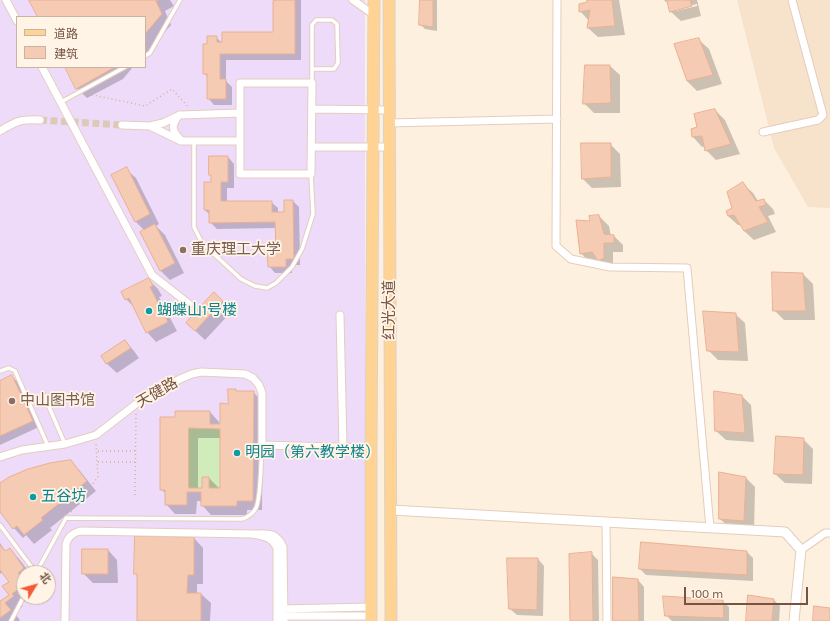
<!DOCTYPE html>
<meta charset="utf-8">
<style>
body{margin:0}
#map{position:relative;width:830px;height:621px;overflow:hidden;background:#fef0de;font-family:Karla,"Noto Sans SC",sans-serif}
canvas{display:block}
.legend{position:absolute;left:16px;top:16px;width:130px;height:52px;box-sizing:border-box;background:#fff4e6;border:1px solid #c8b4a5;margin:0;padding:5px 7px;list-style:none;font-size:12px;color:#765444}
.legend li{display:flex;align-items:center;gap:8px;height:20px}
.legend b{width:20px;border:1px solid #c8b4a5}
.north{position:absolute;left:16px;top:565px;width:40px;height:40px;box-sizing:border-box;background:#fff4e6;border:1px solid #c8b4a5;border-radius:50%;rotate:53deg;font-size:11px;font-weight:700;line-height:16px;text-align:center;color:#765444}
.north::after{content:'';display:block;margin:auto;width:14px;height:18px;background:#f45a36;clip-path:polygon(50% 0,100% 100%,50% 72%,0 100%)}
.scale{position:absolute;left:684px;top:587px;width:124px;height:18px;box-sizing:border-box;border:2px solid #765444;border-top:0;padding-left:5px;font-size:12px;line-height:14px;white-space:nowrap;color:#765444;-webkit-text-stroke:3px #fff4e6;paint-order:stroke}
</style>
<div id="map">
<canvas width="830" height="621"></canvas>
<ul class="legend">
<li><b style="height:5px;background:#ffd394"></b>道路</li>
<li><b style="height:11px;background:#f6cbb3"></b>建筑</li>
</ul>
<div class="north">北</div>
<div class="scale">100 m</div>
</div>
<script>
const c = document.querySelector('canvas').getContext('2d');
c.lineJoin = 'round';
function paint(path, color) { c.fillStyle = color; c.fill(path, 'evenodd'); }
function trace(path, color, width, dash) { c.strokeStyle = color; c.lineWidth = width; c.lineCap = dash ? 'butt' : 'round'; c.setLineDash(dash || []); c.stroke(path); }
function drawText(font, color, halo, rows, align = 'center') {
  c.font = font + ' Karla,"Noto Sans SC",sans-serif'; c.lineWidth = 3.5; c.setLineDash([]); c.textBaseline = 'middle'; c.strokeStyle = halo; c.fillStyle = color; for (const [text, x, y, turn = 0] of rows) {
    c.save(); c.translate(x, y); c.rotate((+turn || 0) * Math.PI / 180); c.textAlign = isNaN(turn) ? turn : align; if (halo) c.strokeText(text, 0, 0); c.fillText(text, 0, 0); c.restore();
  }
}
paint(new Path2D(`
 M737 0H830V208L808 207 774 148Z`), '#f7e2cb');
paint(new Path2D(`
 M0 0H365V621H0ZM17 17H145V67H17ZM24 573H48V597H24Z`), '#eedbfa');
paint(new Path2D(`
 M189 428 220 429V488H209V477H203L202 488H189Z`), '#d1ecbb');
paint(new Path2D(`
 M30 0H170L174 6 165 11 171 25 145 54V17H39Z
 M280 0H301V60H226V81L232 87V105H214L208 98V77L204 73 208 45 216 37 223 44 274 33Z
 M421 0H437V31L425 29 420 24Z
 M588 0H619L625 35 598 37 588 28 589 21 580 11 588 3Z
 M664 0H697L701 16 681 21 671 12 669 2H666ZM697 4V6L676 11V9Z
 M699 40 709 49 722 84 697 91 687 81 676 45Z
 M586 66H610L620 75V113H594L584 103Z
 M66 67H133L123 79 87 98 77 88Z
 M715 110 725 120 740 154 716 160 706 150 705 146 702 147 693 137 692 130 698 127Z
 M610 144 620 154 621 187 592 188 583 179Z
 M228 157 234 164V188H227V202H271L278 208V213H285L293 201 299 207 300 265H292V273H275L269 266 277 250 276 228 217 229 210 222V215L205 210 212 183V177L210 175Z
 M126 169 136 178 159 224 156 226 165 235 184 273 170 280 160 270 145 231 136 222Z
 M743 184 753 193 758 201 764 200 773 209 775 214 768 216 776 232 754 240 744 231 741 225H738L728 216 733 209Z
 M599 216 609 226 611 236H614L623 245V252H613V268L590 263 581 253 591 222Z
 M803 274 813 284 815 320H784L774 310Z
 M148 279 158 289 162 296 159 297 177 331 156 342 147 332 135 308 126 299Z
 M222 301 232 311 205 340 187 323Z
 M735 314 745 323 748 361 718 360 708 350Z
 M125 341 134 351 139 358 117 373 107 364 102 356Z
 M12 377 19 383 39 427 0 445V382Z
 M237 392H253L263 402 262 510H247V515H211L202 505V501H197L196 514H175L166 504V494L161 489 176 418 210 412 219 422V425H221L229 405ZM198 438H221V490L209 478 203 489H198Z
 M742 396 751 405 754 442 726 440 716 431Z
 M803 439 813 449 812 484 785 483 775 474Z
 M71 461 80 471 96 491 50 528 52 530 34 544 26 535 23 538 14 528 0 510V484Z
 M746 478 755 487 754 531 730 528 720 519Z
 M194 538 203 548V584H197V594H201L211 603 210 621H138V576L136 574Z
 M0 543 6 552 9 549 19 559 30 573H24V597H31L21 604 23 606 14 613 20 620 19 621H0V602L10 595V582L3 572 0 574Z
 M108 550 117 560 118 583H93L83 573Z
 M747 552 753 558V581L646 575 640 569Z
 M591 553 598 560 599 621H571Z
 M538 559 544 566 543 616 517 615 510 609Z
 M638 580 644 587V621H614Z
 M774 600 780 606 779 621H747Z
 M722 601 729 607V621H672L666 615Z`), '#0003');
const building = new Path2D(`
 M29 0H159L156 1 162 14 145 34V17H38Z
 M279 0H295V54H220V79H226V99H207V74H203V44H207V36H217V42H222V32H273V1Z
 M420 0H433V27L419 25Z
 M587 0H612L615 26 587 28 590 10 579 12V4L587 2Z
 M667 0H690L692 6 670 12Z
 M699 38 713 75 687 81 674 44Z
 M585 65H610L611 103 583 104Z
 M65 67H115L76 89Z
 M715 109 731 144 705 151 702 136 692 137 691 129 697 127 694 114Z
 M581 143H611V177L582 179Z
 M209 156H228V182H221V201H272V212H284V200H293L294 259H286V267H268L267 250 276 249 275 222 209 223V210H204V182H211V175H209Z
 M127 167 150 214 135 222 111 175Z
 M743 182 756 201 764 199 766 205 759 207 768 222 744 231 734 215 728 216 726 211 732 208 727 192Z
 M599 215 604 234 614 235V243H604V258L598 261 592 252 580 254 576 220 590 221 589 216Z
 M155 224 175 263 160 271 140 232Z
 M772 272 803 273 806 311H773Z
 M149 278 153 286 150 287 168 322 146 333 129 298 125 300 121 292Z
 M214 292 223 301 195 331 186 323Z
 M703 311 736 313 739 352 707 351Z
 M125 340 131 348 106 364 101 356Z
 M12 375 33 421 0 436V381Z
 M228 389H236V391H254L253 501H237V506H201V492H187V505H165V490H160V417H175V411H210V424H220V403L228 404ZM189 428 220 429V488H209V477H202V488H189Z
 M714 391 742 395 745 433 715 431Z
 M776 436 804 438 803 475 774 474Z
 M71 460 87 481 41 518 43 520 24 535 17 526 13 529 0 512V483L9 477 28 469 50 463Z
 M719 472 746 477 744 521 719 519Z
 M135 536 194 537V575H188L187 593H201V621H137V574H134Z
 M641 542 747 551V575L639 569Z
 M0 545 5 551 10 548 24 568 18 573 24 582V585L12 594 14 596 5 603 11 610 0 618V601L9 595 2 586 9 582 0 570Z
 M82 549H108V574H82Z
 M592 552 593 621H570L569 554Z
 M507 558H538L537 610 509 609Z
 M613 577 638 579 639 621H613Z
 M748 595 774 599 772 621H746Z
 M663 596 723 600 724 618 665 616Z
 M814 606 830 608V621H813Z`);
paint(building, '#f6cbb3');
trace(building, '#eab092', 1);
trace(new Path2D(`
 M40 120 122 125`), '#dcc9b8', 7, [7, 3.5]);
const service = new Path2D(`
 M145 56 150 53 180 0
 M312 69H334L338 63 337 24 332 20H316L312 25V83
 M61 102 125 67
 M194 141V227L202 243 241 279 255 286 267 288 276 283 292 267 302 249 313 214 311 174
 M0 371 9 368 15 371 48 446
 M43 393 65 444
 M0 525 36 573
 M36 573 66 518 242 519C248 517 253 514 256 508 261 498 261 458 262 445
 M11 621 24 596`);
const minor = new Path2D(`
 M6 0 17 21
 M353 0 374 15
 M557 0 556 246 571 259 610 267 687 268 710 528
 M42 67 152 275 189 304
 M240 83H312L311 174H240Z
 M312 109 389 110
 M179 115C171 126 171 130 181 140
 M389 123 557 119
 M122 125 150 126
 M0 131C16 121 21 119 40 120
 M763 132 818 120 823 115 792 0
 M240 141H181L150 126 163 123 180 115 240 113
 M312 147H388
 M340 315 343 447
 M0 457 22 450 65 444 96 435 136 404 180 379 192 374 201 372 245 374 253 378 259 385 262 393V445L371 448
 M606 522 607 621
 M801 550 825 533H830
 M280 609 371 607
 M280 616H371
 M65 621 66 544C68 536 73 533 80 531L253 534
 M277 621V548C272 537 264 536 253 534 267 534 276 531 283 547L284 621`);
const tertiary = new Path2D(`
 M391 510 785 532 801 550 794 621`);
const primary = new Path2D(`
 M389 0 391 621
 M371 621V448L374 0`);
trace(service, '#e5cdbc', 5.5);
trace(minor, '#e5cdbc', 9);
trace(tertiary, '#e5cdbc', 11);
trace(primary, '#dbd3ce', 13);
trace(new Path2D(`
 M88 94 145 106 172 89 188 107
 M98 451H136
 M98 462H136
 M135 495 136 414
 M71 512 98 477 96 443`), '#daae96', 1.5, [1, 3]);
trace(service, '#fff', 3.5);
trace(minor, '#fff', 7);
trace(tertiary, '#fff', 9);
trace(primary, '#ffd394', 11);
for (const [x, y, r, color] of [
 [183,250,4,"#8d6e63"],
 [149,311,4,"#0f9aa8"],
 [12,401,4,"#8d6e63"],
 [237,453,4,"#0f9aa8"],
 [33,497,4,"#0f9aa8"]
]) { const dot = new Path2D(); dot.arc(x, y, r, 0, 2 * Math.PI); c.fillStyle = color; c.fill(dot); trace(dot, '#fff4e6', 1.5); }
drawText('15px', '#785e54', '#fff4e6', [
 ["重庆理工大学",191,250],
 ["中山图书馆",20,401]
], 'left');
drawText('15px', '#765444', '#fff4e6', [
 ["红光大道",390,310,-90],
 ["天健路",157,393,-30]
]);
drawText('15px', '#0d838f', '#fff4e6', [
 ["蝴蝶山1号楼",157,311],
 ["明园（第六教学楼）",245,453],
 ["五谷坊",41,497]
], 'left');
</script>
